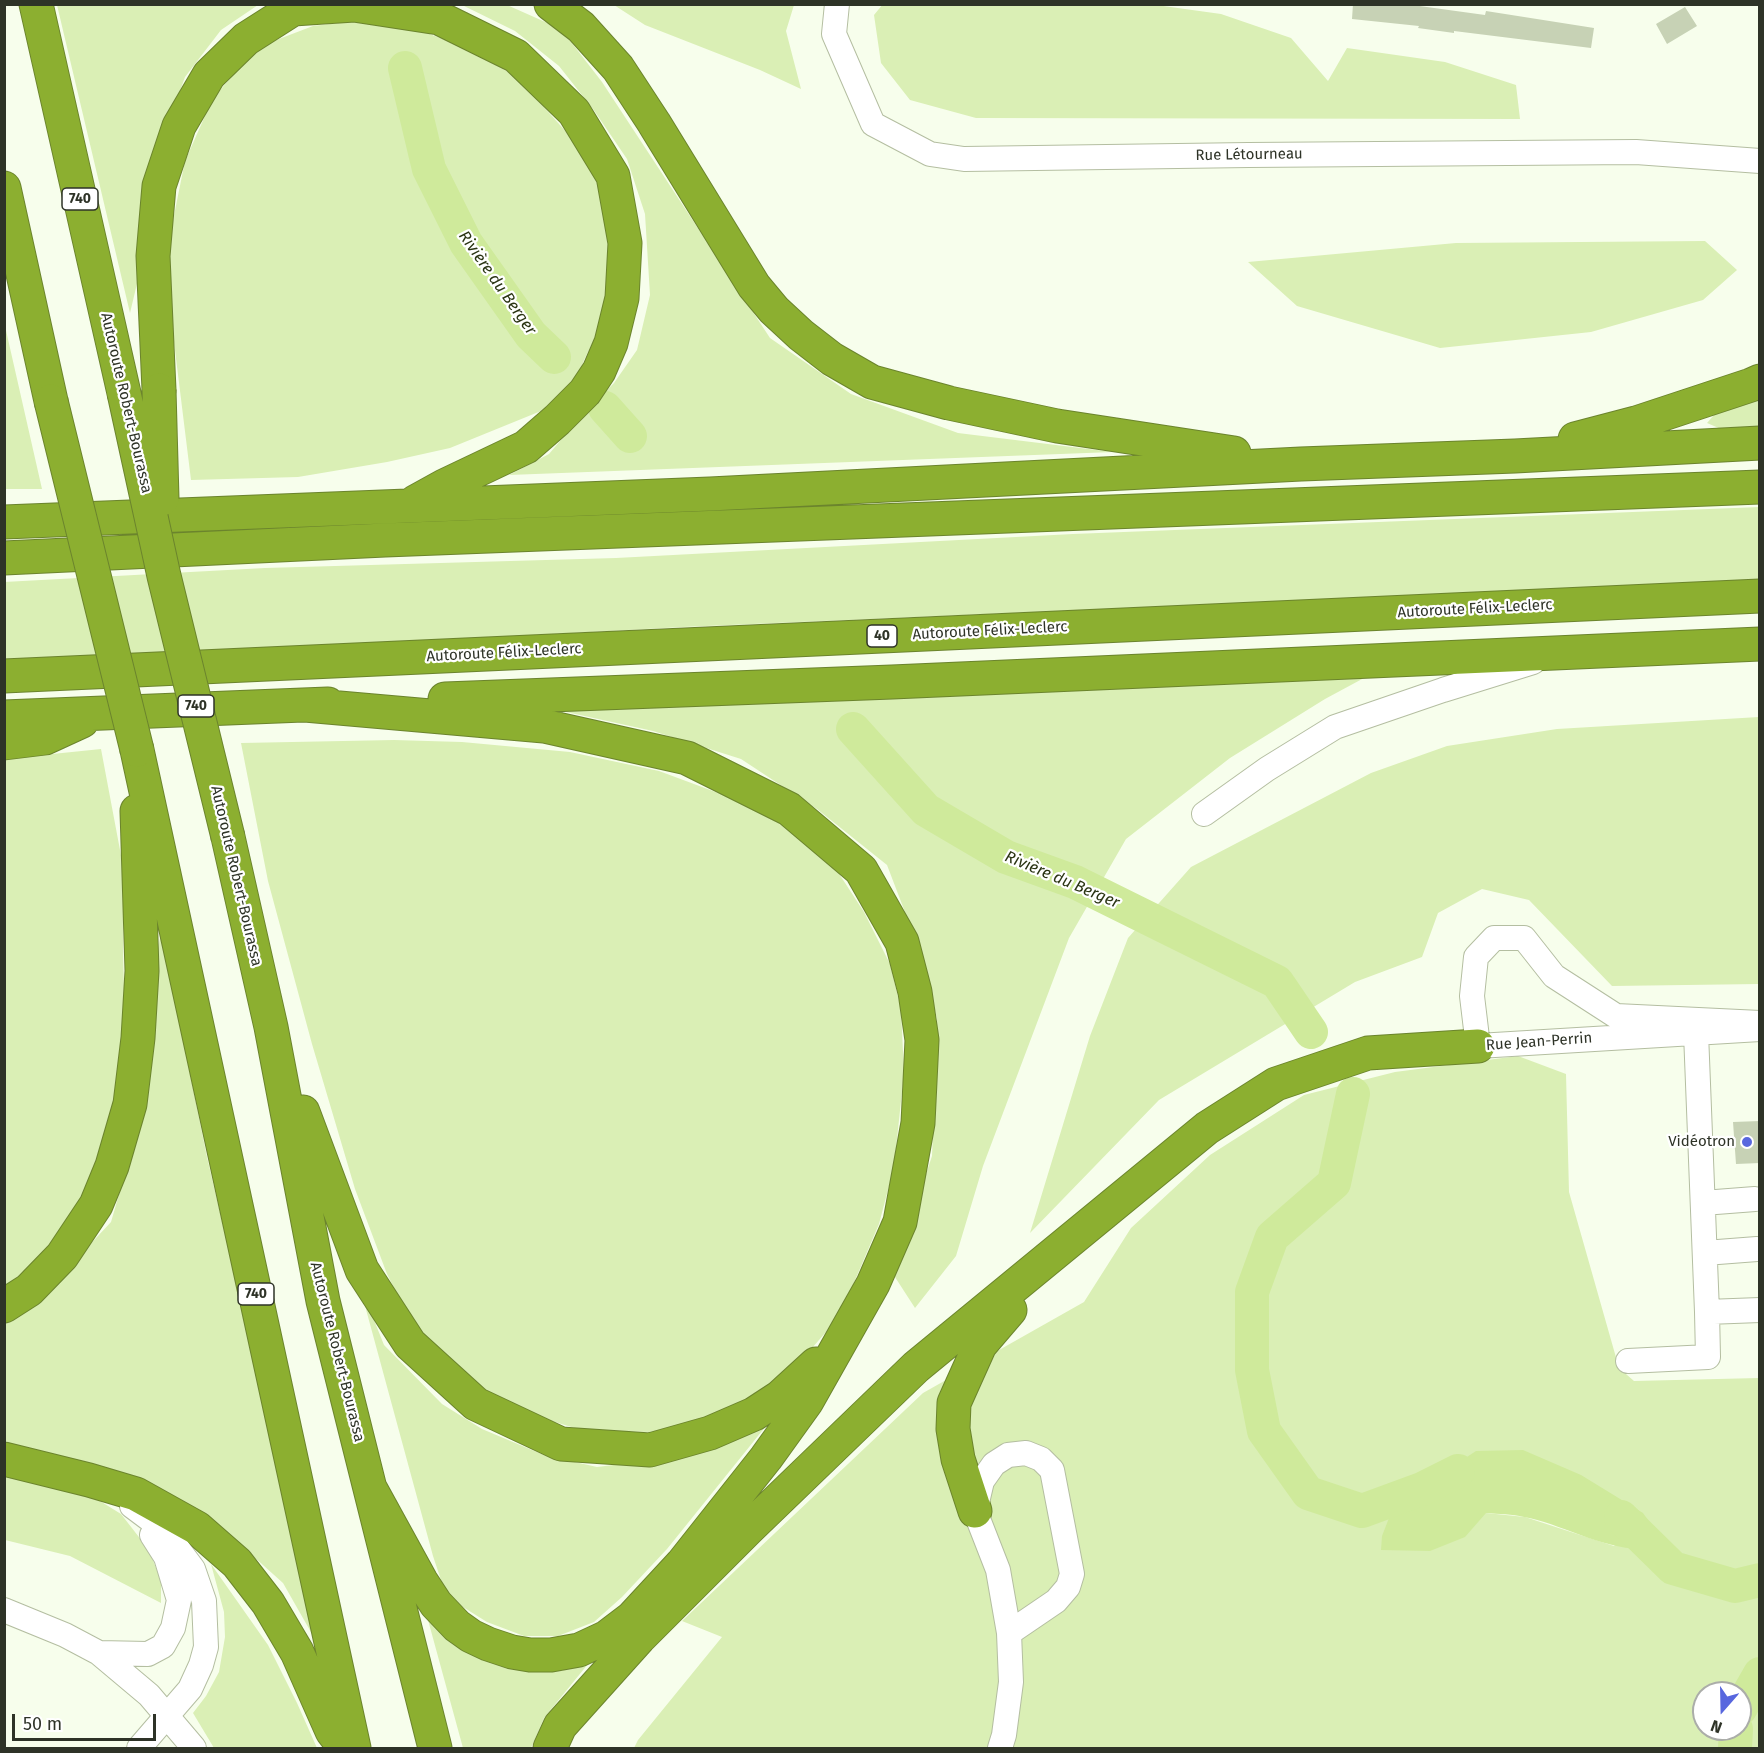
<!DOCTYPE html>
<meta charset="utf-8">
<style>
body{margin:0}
#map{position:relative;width:1764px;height:1753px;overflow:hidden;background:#f7feec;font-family:"Fira Sans",sans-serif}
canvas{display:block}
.frame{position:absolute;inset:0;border:6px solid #2e3327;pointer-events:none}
.north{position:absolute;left:1692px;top:1681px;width:60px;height:60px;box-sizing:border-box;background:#fff;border:2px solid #abada9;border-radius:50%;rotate:200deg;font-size:16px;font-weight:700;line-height:24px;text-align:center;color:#2e3327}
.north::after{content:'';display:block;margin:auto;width:21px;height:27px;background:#5867de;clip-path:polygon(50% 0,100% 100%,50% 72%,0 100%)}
.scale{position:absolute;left:12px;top:1714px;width:144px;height:27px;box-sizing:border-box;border:3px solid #2e3327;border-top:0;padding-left:8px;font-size:18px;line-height:21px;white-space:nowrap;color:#2e3327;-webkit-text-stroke:4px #fff;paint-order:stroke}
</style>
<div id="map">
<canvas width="1764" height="1753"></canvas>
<div class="frame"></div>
<div class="north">N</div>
<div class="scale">50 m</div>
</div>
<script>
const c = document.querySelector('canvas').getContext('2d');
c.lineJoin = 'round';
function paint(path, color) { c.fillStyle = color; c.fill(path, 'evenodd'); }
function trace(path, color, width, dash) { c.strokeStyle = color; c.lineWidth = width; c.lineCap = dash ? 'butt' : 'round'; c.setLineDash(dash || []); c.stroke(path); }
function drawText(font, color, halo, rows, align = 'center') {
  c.font = font + ' "Fira Sans",sans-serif'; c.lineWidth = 4.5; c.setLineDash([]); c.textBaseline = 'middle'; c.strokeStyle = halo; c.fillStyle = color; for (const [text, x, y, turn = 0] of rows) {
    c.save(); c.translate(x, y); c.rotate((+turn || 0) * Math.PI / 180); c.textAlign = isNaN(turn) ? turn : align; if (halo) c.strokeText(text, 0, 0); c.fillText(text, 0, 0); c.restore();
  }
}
paint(new Path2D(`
 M883 4H1149L1221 14 1291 38 1328 81 1347 48 1445 62 1516 85 1520 119 976 118 910 100 881 63 874 15Z
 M57 5H258L221 30 185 77 144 190 145 250 130 313Z
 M462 5H507L561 29 602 82 770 338 851 394 958 433 1113 452 509 475 549 454 583 414 614 383 637 350 650 295 645 214 627 159 593 109 559 66 515 31Z
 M614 5H794L786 31 801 89 760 70 645 25Z
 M364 20 411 27 464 47 517 77 568 134 599 175 609 225 610 270 603 322 584 360 575 386 541 411 450 448 387 462 298 477 191 480 172 326 169 240 185 161 213 98 258 47 313 26Z
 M1705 241 1737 270 1703 300 1591 332 1440 348 1297 306 1248 262 1456 243Z
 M5 326 42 489H5Z
 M1759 399V427L1721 429 1707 423 1714 415Z
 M1760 507 1759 583 963 615 683 627 273 649 5 660 4 582 265 568 616 558 1073 534Z
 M1377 671 1325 699 1230 758 1126 839 1069 938 983 1166 956 1256 915 1308 893 1274 932 1156 937 1019 924 962 887 865 817 809 741 759 653 731 557 710Z
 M1759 717V984L1612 986 1529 900 1482 889 1438 913 1422 957 1355 982 1159 1100 1030 1233 1090 1036 1128 938 1191 867 1371 773 1447 746 1557 729Z
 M394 740 462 742 570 752 659 771 729 797 786 827 834 866 864 912 890 964 901 1009 904 1073 894 1167 879 1224 850 1292 826 1332 791 1372 749 1400 698 1427 649 1432 581 1430 529 1414 487 1394 444 1361 409 1318 387 1274 355 1189 312 1044 268 881 241 743Z
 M101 749 123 866V949L125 1025 116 1087 105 1149 80 1211 17 1282 4 1289V759Z
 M161 932 207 1157 310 1599 316 1641 283 1583 215 1522 5 1447 4 1319 39 1299 111 1222 144 1108 153 976Z
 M1518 1056 1566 1074 1569 1192 1619 1368 1634 1381 1759 1378V1748H634L638 1740 722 1637 682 1621 923 1393 1084 1302 1131 1228 1210 1155 1304 1095 1395 1072ZM1486 1513H1642L1614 1546 1525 1517ZM1704 1693H1740V1729H1704Z
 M358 1280 384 1345 442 1404 482 1429 544 1455 597 1467 669 1458 766 1426 667 1549 622 1597 594 1622 558 1636H524L487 1622 463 1607 444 1589 433 1556Z
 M5 1473 92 1496 121 1514 149 1550 161 1581V1603L70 1556 5 1540Z
 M211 1564 268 1645 297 1703 317 1748H214L193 1713 206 1696 219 1672 225 1637 224 1612Z
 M425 1609 525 1670 560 1671 588 1664 544 1718 531 1748H463Z`), '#daefb5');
paint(new Path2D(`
 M1523 1450 1581 1475 1643 1513 1665 1544C1623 1562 1566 1524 1524 1517 1512 1514 1499 1514 1486 1513L1465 1537 1430 1551 1381 1550 1382 1536 1394 1505 1476 1451Z`), '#cfea9b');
trace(new Path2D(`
 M405 68 429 169 466 243 531 335 554 357
 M605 408 630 436
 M853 729 926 810 1006 857 1075 882 1277 982 1311 1032
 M1353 1094 1334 1183 1272 1237 1252 1292V1370L1264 1431 1308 1493 1362 1511 1422 1489 1458 1471
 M1621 1517 1673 1568 1735 1586 1760 1580
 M1740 1709 1760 1674
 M1735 1748 1736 1729`), '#cfea9b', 34);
paint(new Path2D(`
 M1353 4H1405L1485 15 1486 11 1594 28 1591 48 1454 31V33L1418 28 1419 26 1352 19Z
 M1685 7 1697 26 1667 44 1656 24Z
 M1760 1121V1163L1736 1164 1733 1122Z`), '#c7d2b5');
const minor = new Path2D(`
 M837 4 834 34 873 124 930 154 964 159 1249 155 1636 152 1760 161
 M1204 814 1267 769 1335 727 1443 690 1533 662
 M1760 1023 1616 1016 1554 976 1524 938H1494L1476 957 1472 996 1478 1046 1760 1029
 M1696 1033 1707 1312 1760 1310
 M1703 1203 1755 1199
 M1705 1253 1757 1249
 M1628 1361 1708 1357 1707 1312
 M132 1506 164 1530 193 1569 204 1601 206 1647 201 1665 190 1689 139 1748
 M4 1610 65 1635 99 1653 149 1695 194 1748
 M99 1653 148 1654 163 1646 173 1628 179 1600 166 1557 152 1535
 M1000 1748 1004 1735 1011 1682 1009 1633 998 1570 975 1511 982 1481 994 1464 1008 1455 1026 1453 1041 1459 1052 1470 1072 1574 1068 1587 1056 1601 1009 1633`);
const highway = new Path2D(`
 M36 4 124 393
 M551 4 581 27 618 68 654 123 754 286 774 310 801 335 832 359 872 382 949 403 1057 426 1234 453
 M4 188 51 401
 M159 390 153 256 159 186 179 126 209 75 246 39 293 9 354 5 439 18 516 56 574 112 613 176 625 243 622 298 611 343 599 371 585 392 557 420 526 447 444 486 415 502
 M1575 439 1636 423 1751 385 1760 381
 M4 522 710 494 1301 464 1515 456 1760 443
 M4 558 385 540 1760 487
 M4 676 1760 596
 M445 699 892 682 1760 644
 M305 705 544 726 687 758 789 809 861 870 902 942 915 992 922 1040 918 1123 900 1222 873 1284 807 1401 766 1458 682 1564 632 1618 607 1637 579 1650 551 1655H530L512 1652 488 1644 471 1636 457 1626 436 1604 421 1581 371 1490
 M4 717 328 704
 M4 743 45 738 82 721
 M137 750 354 1748
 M228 837 271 1027 323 1301 435 1748
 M303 1112 362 1270 410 1344 476 1404 561 1444 650 1450 710 1433 754 1414 780 1397 816 1364
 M4 1306 29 1290 62 1256 96 1205 112 1166 130 1104 138 1038 142 971 137 811
 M4 1459 89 1480 136 1494 197 1528 237 1563 268 1603 297 1652 332 1731 345 1748
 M975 1511 958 1459 953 1429 954 1403 980 1345 1010 1310
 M550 1748 560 1726 639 1638 748 1529 916 1367 1207 1128 1276 1084 1368 1053 1478 1046`);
trace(minor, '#b4bea1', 26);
trace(highway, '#6b842d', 35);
trace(minor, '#fff', 24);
trace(highway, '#8caf30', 33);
const highwayBridge = new Path2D(`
 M159 390 162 499
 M124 393 164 576 228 837
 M51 401 137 750`);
trace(highwayBridge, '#6b842d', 35, []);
trace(highwayBridge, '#8caf30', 33);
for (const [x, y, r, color] of [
 [1747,1142,6,"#5867de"]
]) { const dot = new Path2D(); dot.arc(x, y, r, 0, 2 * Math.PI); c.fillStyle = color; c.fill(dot); trace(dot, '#fff', 2); }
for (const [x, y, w] of [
 [80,199,36],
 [882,636,30],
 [196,706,36],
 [256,1294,36]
]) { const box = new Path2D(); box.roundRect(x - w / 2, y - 11, w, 22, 4.5); c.fillStyle = '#fff'; c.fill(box); trace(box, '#2e3327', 1.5); }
drawText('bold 14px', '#2e3327', null, [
 ["740",80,199],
 ["40",882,636],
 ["740",196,706],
 ["740",256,1294]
]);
drawText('15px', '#2e3327', '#fff', [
 ["Rue Létourneau",1249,155,-1],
 ["Autoroute Robert-Bourassa",126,403,77],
 ["Autoroute Félix-Leclerc",1475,609,-3],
 ["Autoroute Félix-Leclerc",990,631,-3],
 ["Autoroute Félix-Leclerc",504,653,-3],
 ["Autoroute Robert-Bourassa",236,876,77],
 ["Rue Jean-Perrin",1539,1042,-4],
 ["Autoroute Robert-Bourassa",337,1352,76]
]);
drawText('15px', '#2e3327', '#fff', [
 ["Vidéotron",1735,1142]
], 'right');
drawText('italic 16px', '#2b3514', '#fff', [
 ["Rivière du Berger",497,283,55],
 ["Rivière du Berger",1062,880,23]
]);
</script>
